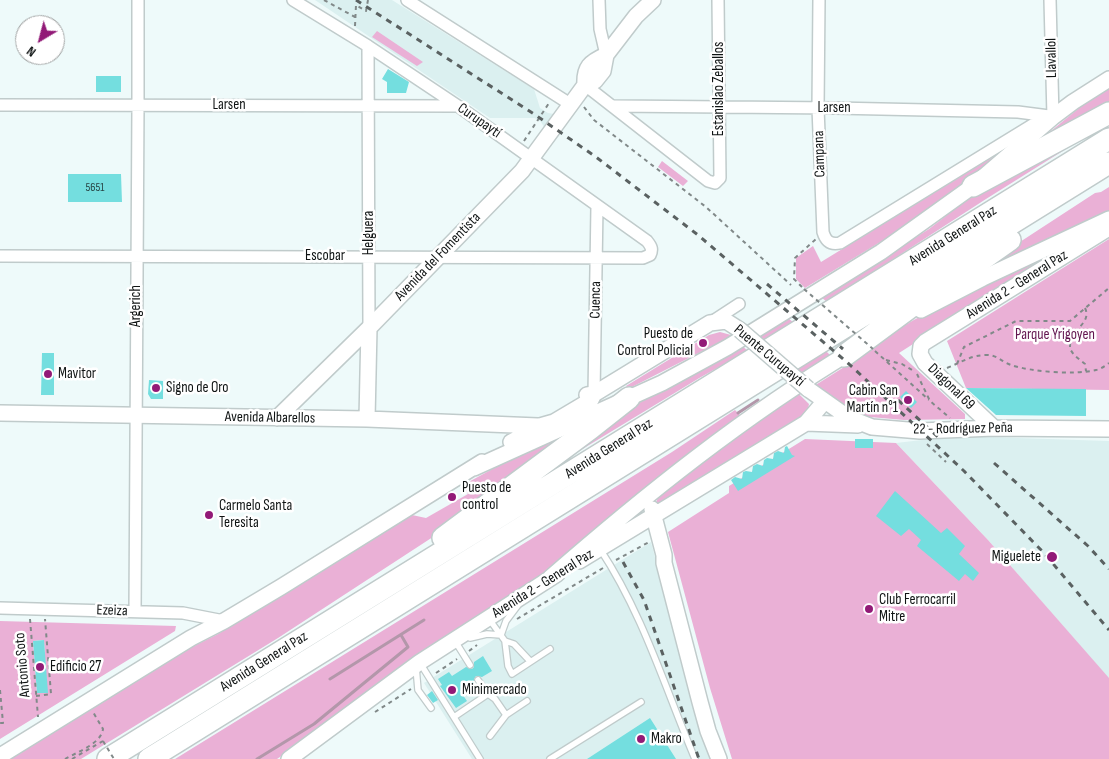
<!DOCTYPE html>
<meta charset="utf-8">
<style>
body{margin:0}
#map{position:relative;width:1109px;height:759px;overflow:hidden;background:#eefafa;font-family:"Sofia Sans Condensed",sans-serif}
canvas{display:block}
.north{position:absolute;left:15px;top:15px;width:50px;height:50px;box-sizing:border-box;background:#fff;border:1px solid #9fa1a1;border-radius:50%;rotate:217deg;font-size:14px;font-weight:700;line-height:20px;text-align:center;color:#0f1313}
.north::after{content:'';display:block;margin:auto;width:18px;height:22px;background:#921a77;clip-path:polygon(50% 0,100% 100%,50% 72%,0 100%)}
</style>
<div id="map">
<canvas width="1109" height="759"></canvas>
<div class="north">N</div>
</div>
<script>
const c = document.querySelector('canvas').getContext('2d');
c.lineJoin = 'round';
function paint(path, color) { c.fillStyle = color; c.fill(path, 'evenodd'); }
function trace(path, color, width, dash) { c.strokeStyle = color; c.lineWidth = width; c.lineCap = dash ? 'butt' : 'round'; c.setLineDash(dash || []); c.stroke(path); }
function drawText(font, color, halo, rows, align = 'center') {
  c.font = font + ' "Sofia Sans Condensed",sans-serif'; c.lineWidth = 5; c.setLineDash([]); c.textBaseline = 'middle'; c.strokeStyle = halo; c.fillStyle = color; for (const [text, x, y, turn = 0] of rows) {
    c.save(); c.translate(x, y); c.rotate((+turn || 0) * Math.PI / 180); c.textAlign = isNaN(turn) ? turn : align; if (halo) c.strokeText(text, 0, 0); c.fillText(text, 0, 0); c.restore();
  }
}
paint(new Path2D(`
 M315 0H392L534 89 540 108 548 113 554 114 555 117 547 127H544L541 122 535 118H490Z
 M956 436 1109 441V679L988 540 896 443Z
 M651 542 701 730 712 759H472L424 683Z`), '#dbf0f0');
paint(new Path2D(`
 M377 31 423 62 417 66 372 37Z
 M1109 86V104L1030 148 1089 100Z
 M1109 122 986 199 827 302 821 297 929 229 990 182Z
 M1014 144 975 176 900 230 805 288 796 279V258L813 246 821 262Z
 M662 161 688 181 683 186 658 167Z
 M1109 187V211L957 283 1095 193 1101 192Z
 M1109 239V390L966 388 947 341Z
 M1067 246 899 353 965 414V419L904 420 870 417 853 413 814 386 876 347 875 344 912 321 967 291Z
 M788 318 794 323 764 341 759 336Z
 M720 332 731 335 728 338 628 389 626 386 709 335Z
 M742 346 748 351 701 377 515 490 630 408Z
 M826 351 831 356 803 374 797 369Z
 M798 393 809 404 808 409 802 417 657 507 655 506 658 497 745 427Z
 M735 410 740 415 540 578 277 759H175L672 452Z
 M580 429 439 533 278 638 81 759H10L182 652 218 634 412 515 426 518 468 494 463 485 498 466Z
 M805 439 896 443 988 540 1109 678V759H732L710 688 668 532 729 493V486Z
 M0 621 176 626 175 631 0 739ZM44 640 47 693H37L33 641Z`), '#eab0d6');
trace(new Path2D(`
 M738 413 758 400
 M330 679 424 620
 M257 759 314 724 408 647 401 635`), '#b397aa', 3);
paint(new Path2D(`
 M388 69 409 82 406 93H387V82L382 79Z
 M96 76H121V92H96Z
 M68 174H121L122 202H68Z
 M42 353H54V395H41Z
 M149 380 163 381V399H151L148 394Z
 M966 388 1086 389V416L996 415Z
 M906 391 917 402 911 408 900 397Z
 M855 439H873V448H855Z
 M787 446 792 455 795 456 738 491 731 480 735 477 742 479 743 472 746 471 752 472 753 466 757 464 763 466 764 460 767 458 773 459 774 453 778 451 784 453 785 447Z
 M895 491 941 533 947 528 965 546 959 554 979 573 973 581 965 574 959 581 917 546 921 540 909 529 901 536 876 516Z
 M44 640 48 693H37L33 641Z
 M483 656 492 671 482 677 476 676 474 679V682L460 691 467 701 456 708 440 686 442 685 438 679 449 672 452 676 466 667 472 669 474 667V662Z
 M432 691 438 700 433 703 427 695Z
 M650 718 676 759H587Z`), '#74dedf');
const service = new Path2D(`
 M600 549C643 614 665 688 695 759
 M489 619 505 641 514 644 530 661
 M501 635 506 621 518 605
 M466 636 470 638 487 634 501 635
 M455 641 470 665
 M505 641 508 666 512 674 550 649
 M420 663 480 759
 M416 667 418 690 431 708
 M488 694 495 699 506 715
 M454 717 488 694 478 680
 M490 736 506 715 527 701
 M550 759 641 702`);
const minor = new Path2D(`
 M407 0 570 104
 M599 0 600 29 606 55
 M819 0 818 108 823 232C826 242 831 245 840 243L1034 124 1047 119
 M1050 0 1053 117
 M368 46 369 328
 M585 85 708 181 715 183 720 178 718 0
 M0 105 458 106
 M614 106 835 108 1018 112 1049 116
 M0 256 643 258 650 255C653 249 651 246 647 241L458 106 368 46 293 0
 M713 321 739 304
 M594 394 597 206
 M0 608 183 613 224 621
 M135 611 138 105V0`);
const tertiary = new Path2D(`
 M585 85C584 67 590 62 606 55
 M921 310 983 278 1109 219
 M808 389 849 418 872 427 920 431 994 428 1109 429
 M587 395 594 394 612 383 710 323 726 321 740 330
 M0 413 367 419 538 426
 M277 418 369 328 522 171 585 85 595 81 603 71 606 55 636 16 653 0
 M367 419 369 328
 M806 423 858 425
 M994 428 925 363 920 354 921 346 925 342 1109 228
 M511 442 540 426 554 422 591 400 594 394
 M474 468 662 383 728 347 881 252 973 186 1053 117 1073 102 1109 79
 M652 509 664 555V563L700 702 708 731 719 759
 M579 561 806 423 824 402
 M550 578C645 495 744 416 852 351
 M0 756 191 638 224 621 281 587 482 462
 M289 759 420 662 557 574`);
const motorway = new Path2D(`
 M973 186 1109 113
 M844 356 920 300 976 264 1010 240
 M443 538 591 428 629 398
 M108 759 1109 139
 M149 759 1109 163`);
trace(service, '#c0cbcb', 8);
trace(minor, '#c0cbcb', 14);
trace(tertiary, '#c0cbcb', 18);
trace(motorway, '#c0cbcb', 24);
trace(new Path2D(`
 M324 0 355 17
 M355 26 356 5 366 11 368 0
 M584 107 594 120 706 207 791 285
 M524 141 549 103
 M802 287 794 279 795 258 816 239
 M1085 308C1091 321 1077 327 1072 337 1070 341 1070 345 1070 349L1074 355 1085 364 1086 371
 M875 351 929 400
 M886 360 902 364 914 371
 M957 364 964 347 1016 321H1070L1109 288
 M947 368C962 362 971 355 987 355 997 355 1002 362 1011 365 1032 372 1075 375 1096 370 1101 369 1105 366 1109 363
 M917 374 930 401 950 418
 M927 444 946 462
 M616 560 649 542
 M30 619 38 717
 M517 619 603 568
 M469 651 477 645
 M436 673 457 659
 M0 690 3 723H0
 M36 696 51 694 45 619
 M375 712 411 689
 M65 759C77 752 101 744 103 729L93 712
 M72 759 103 741`), '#818989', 2, [4, 4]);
trace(service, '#fff', 5.5);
trace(minor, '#fff', 11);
trace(tertiary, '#fff', 15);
trace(motorway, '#fff', 21);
trace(new Path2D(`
 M356 0 534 114 596 157 698 235 849 364 964 471 1044 553 1109 630
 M767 284 843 349
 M898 400 938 437
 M994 463 1088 546 1109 569
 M623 562 644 600 699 759`), '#5a6161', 3, [6, 6]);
const tertiaryBridge = new Path2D(`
 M740 330 808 389`);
trace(tertiaryBridge, '#c0cbcb', 18, []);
trace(new Path2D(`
 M804 289 873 349
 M103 741 114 759`), '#818989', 2, [4, 4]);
trace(tertiaryBridge, '#fff', 15);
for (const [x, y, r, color] of [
 [703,343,5,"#921a77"],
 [48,374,5,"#921a77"],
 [156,388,5,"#921a77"],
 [908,400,5,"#921a77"],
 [452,497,5,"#921a77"],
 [209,515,5,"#921a77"],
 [1052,557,6,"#921a77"],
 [869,609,5,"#921a77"],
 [40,667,5,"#921a77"],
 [452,690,5,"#921a77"],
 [641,739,5,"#921a77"]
]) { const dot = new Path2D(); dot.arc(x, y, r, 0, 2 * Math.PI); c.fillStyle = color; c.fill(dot); trace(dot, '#fff', 2); }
drawText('12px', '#284646', null, [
 ["5651",95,188]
]);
drawText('15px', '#0f1313', '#fff', [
 ["Llavallol",1052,58,-91],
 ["Estanislao Zeballos",719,89,-90],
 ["Larsen",229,105],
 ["Larsen",834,108],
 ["Curupaytí",479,121,35],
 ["Campana",820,154,-92],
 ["Helguera",369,233,-90],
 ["Avenida General Paz",953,236,-32],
 ["Escobar",325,256],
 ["Avenida del Fomentista",438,257,-46],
 ["Avenida 2 - General Paz",1017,285,-32],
 ["Cuenca",596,300,-89],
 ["Argerich",136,306,-90],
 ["Puente Curupaytí",769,356,40],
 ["Diagonal 69",951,387,44],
 ["Avenida Albarellos",270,418,1],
 ["22 - Rodríguez Peña",963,429,-1],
 ["Avenida General Paz",609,449,-32],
 ["Avenida 2 - General Paz",543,584,-32],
 ["Ezeiza",112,611,2],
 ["Avenida General Paz",264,662,-32],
 ["Antonio Soto",23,665,-95]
]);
drawText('15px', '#0f1313', '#fff', [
 ["Puesto de",693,334,"right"],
 ["Control Policial",693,351,"right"],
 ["Mavitor",58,374],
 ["Signo de Oro",166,388],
 ["Cabin San",898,391,"right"],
 ["Martín n°1",898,408,"right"],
 ["Puesto de",462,488],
 ["control",462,505],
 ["Carmelo Santa",219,506],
 ["Teresita",219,523],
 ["Miguelete",1041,557,"right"],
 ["Club Ferrocarril",879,600],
 ["Mitre",879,617],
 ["Edificio 27",50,667],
 ["Minimercado",462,690],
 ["Makro",651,739]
], 'left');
drawText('15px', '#62154f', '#fff', [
 ["Parque Yrigoyen",1055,335]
]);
</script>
